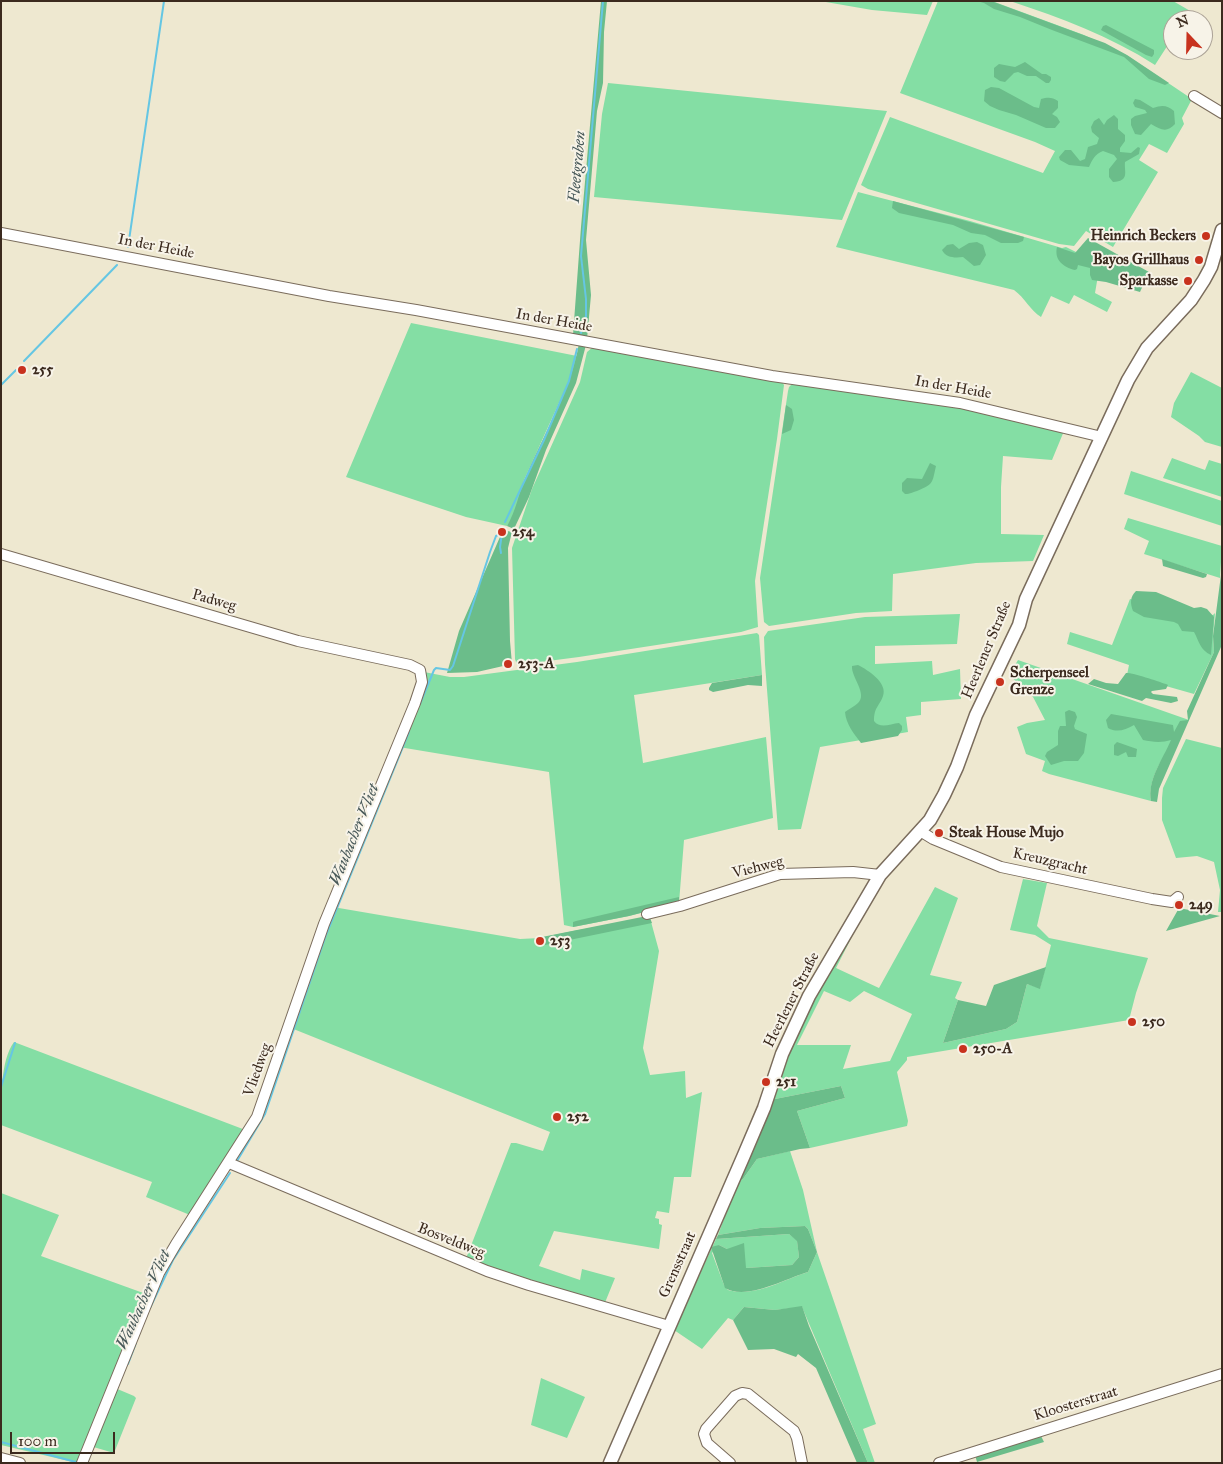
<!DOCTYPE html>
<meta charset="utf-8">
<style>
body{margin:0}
#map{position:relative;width:1223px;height:1464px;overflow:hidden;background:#eee8d0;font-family:"IM FELL Great Primer",serif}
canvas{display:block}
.frame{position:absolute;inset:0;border:2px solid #3b2a1e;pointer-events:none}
.north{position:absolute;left:1163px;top:10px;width:50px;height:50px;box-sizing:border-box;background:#f7f3e8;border:1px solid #aca397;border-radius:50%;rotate:339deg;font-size:14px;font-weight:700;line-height:20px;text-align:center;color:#3b2a1e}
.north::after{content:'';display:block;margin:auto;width:18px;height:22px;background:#c8321e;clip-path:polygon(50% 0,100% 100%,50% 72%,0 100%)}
.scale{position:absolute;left:10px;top:1432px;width:105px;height:22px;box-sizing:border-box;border:2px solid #3b2a1e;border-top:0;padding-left:6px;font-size:15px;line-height:18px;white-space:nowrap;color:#3b2a1e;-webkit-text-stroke:4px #f7f3e8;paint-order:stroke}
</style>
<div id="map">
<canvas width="1223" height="1464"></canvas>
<div class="frame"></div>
<div class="north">N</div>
<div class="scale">100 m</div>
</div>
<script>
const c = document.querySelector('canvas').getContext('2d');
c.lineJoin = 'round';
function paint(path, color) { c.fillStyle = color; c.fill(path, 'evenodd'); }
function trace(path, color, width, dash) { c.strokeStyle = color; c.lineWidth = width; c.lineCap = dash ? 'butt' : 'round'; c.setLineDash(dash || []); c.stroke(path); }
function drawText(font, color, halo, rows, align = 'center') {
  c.font = font + ' "IM FELL Great Primer",serif'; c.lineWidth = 4; c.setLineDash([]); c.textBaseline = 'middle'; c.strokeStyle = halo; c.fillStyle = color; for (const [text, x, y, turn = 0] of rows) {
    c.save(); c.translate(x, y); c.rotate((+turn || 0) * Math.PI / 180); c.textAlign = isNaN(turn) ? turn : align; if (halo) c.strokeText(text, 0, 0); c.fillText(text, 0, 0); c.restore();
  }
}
paint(new Path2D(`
 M820 1H933L927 15 872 10Z
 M938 1H992L1084 35 1128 56 1192 99 1182 118 1184 124 1167 153 1149 144 1139 160 1158 172 1113 247 1086 231 1074 246 1059 244 868 189 861 185 890 117 1043 173 1055 151 1035 142 900 93Z
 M1010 1H1173L1192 12 1188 20H1173V37L1155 65C1110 36 1061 18 1010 1Z
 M608 83 887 111 842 220 594 197 602 114Z
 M858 192 970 221 1062 248 1066 247 1100 264 1095 293 1112 302 1107 312 1074 295 1069 304 1051 296 1041 317C1030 310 1025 298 1014 290L836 247Z
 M411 323 577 356 573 372 524 480 515 514 507 526 466 517 346 477Z
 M593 347 782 382 784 385 777 439 755 581 758 627 741 632 579 657 517 665 515 659 512 548 532 489 580 382 587 352Z
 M1191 372 1222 388V447L1205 442 1199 436 1171 417 1174 403Z
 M792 384 933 401 1064 431 1052 460 1003 456 1001 487V534L1044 535 1033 561 976 563 893 574 892 611 856 613 769 626 764 622 760 578 788 391 789 387Z
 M1172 458 1205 470 1209 460 1222 464V497L1163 478Z
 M1131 471 1222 501V526L1124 494Z
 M1128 518 1222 546 1220 578 1144 554 1149 541 1124 529Z
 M1130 599 1190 613 1213 615 1215 613 1213 636 1214 652 1194 694 1127 675 1129 665 1067 644 1070 632 1112 645Z
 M960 614 957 644 875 646V664L932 661 933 675 960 669 961 699 921 702V715L906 717 908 732 820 747 801 829 778 830 765 664 764 637 768 631 865 617Z
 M757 633 759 635 762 675 634 695 643 763 766 737 773 818 684 840 679 903 629 916 573 927 564 925 549 772 399 747 424 672 450 677H464L577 662Z
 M1018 660 1189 720C1174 742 1146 774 1151 801L1049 774 1042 771 1045 761 1026 754 1017 727 1027 723 1045 720 1033 697 1009 675Z
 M1186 739 1222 748V912H1218L1220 890 1214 862 1197 856 1176 858 1162 820V798L1163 788Z
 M1023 879 1047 883 1037 926 1049 938 1148 958 1136 993 1129 1020 907 1057V1060L897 1072 908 1121 907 1126 810 1148 797 1111 845 1098 841 1086 770 1100 796 1029 862 917 836 968 879 988 935 887 958 898 930 975 962 982 955 998 958 1000 943 1043 1006 1029 1017 1022 1027 984 1040 988 1051 945 1035 935 1010 930ZM824 991 850 1002 864 991 912 1014 890 1061 843 1069 851 1045H797Z
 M333 907 520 939 540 938 573 931 650 918 659 951 643 1048 650 1075 685 1071 686 1098 702 1092 691 1177H674L669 1213 657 1211 655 1218 659 1219V1224L662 1225 659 1249 554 1231 539 1266 580 1280 582 1269 615 1278 604 1305 465 1261 511 1143H516L543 1151 550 1132 291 1028Z
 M14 1042 248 1131 190 1215 146 1197 152 1182 1 1125C1 1101 0 1061 14 1042Z
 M790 1151 803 1190 817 1252 876 1424 863 1429 875 1463H868L802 1307 775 1310 744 1307 733 1320 728 1318 702 1349 674 1330 716 1239 789 1234 797 1240 799 1257 792 1265 746 1268 727 1249 719 1245 712 1253 724 1285 728 1290C754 1298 785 1279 808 1272L817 1252 808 1229 805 1226 760 1228 718 1235 738 1181 743 1179 757 1159Z
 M1 1193 59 1215 41 1256 146 1294 77 1463 1 1445Z
 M541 1378 585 1397 567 1438 531 1425Z
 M115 1388 134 1396 136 1398 114 1453 90 1446Z`), '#84dea4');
paint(new Path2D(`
 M601 1H607L604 32 603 83 597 111 586 240 591 295 587 339 573 335 581 227Z
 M977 1H991L1105 43 1127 55 1169 83 1165 85 1149 79 1124 57 1052 30 1020 17 994 9 984 3Z
 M1106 25 1154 50V54L1152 57 1146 55 1101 30 1103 26Z
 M1025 62 1042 74H1046L1051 77V80L1049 83H1046L1036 76H1027L1018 72 1014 73 1005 82 1000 81 994 77V68L999 64 1015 67Z
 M991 87 999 88 1034 107 1039 108 1041 99C1048 97 1052 97 1058 101V108L1052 114 1057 117 1060 122 1055 128H1046L1016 115 999 110 990 106 984 101 985 90Z
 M1135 99 1140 100 1153 108C1162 105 1167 105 1174 111L1175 124C1167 133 1161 130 1151 124L1141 135 1135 134 1131 125V119L1135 116 1147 113 1145 110 1135 107 1133 103Z
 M1114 115 1118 119V129L1125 135V141L1120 148V152L1131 153 1138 147 1140 148 1139 154 1125 162C1124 172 1130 181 1113 182L1109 177V169L1117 159 1114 155 1103 151C1095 154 1092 160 1089 167L1069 165 1060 160 1059 157 1065 150H1071L1080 161 1085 159 1088 147 1097 144 1099 138 1092 132 1091 127 1094 121 1099 118 1104 125 1107 120Z
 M893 201 1024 237 1023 241 1018 243H1001L985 235 971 233 953 225 899 213 892 208Z
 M1088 238 1149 272 1140 292 1106 282 1092 280 1090 275V268L1078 265 1077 269 1075 270C1063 267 1054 260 1057 247L1075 253Z
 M977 242 983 245 986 255 980 265 974 266 963 257C955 258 946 258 942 250L947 245 953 244 959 249 969 243Z
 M579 343 586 345 576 383 546 450 529 497 514 529 507 526C516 511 518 495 525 479 543 434 571 392 579 343Z
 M786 405 792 409 794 420 791 430 782 434Z
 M930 463 936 466C932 483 934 484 917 491 912 492 911 494 905 494L902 491V483L907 478 922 479Z
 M503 530 512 532 508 548 510 641 512 664 477 672 447 673 459 631Z
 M1162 559 1207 574 1206 577 1203 578 1163 566Z
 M1222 567 1221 647 1159 789 1157 802 1151 801C1147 780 1163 759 1171 740 1162 743 1152 742 1143 740L1134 725C1125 730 1117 733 1108 728L1106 720 1111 714 1173 725 1174 732 1180 721 1188 720 1187 711 1214 652 1213 636Z
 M1136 591 1156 592 1194 608 1201 607 1207 609 1214 617 1211 655C1200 650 1199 641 1194 632L1182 631 1178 624 1174 622 1144 617 1133 611C1130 603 1130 597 1136 591Z
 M858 665C868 670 888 683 883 696 879 707 874 707 874 721 880 729 890 724 899 723L902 726V730L898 736 861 743C854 734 846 724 845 712 849 709 855 706 858 703 868 694 851 677 852 666Z
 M1126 673C1135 673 1156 681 1166 684L1168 685 1166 689 1152 691 1151 692 1153 694 1177 697 1178 701 1171 703 1146 698 1142 701 1088 684 1094 679 1106 683 1118 684Z
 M762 675V686L748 685 713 692 709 690V688L712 683Z
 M1069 710 1075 712 1077 717 1074 726 1075 729 1087 734 1084 753 1078 761H1064L1051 765 1045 756 1047 752 1058 745V731L1060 726H1066L1065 712Z
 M1117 742 1137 749 1136 757H1128L1126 752 1118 756 1114 755V745Z
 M679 897V903L629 916 573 927V922L576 921Z
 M1179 908 1220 916 1166 931Z
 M647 916 650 918 652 923 545 945 543 943 542 937Z
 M1046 967 1040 989 1027 984 1017 1022 1006 1029 943 1043 958 1000 986 1006 994 985Z
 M841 1086 845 1098 797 1111 810 1148 800 1149 757 1159 743 1179 738 1181 770 1100Z
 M805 1226 808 1229 817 1252 808 1272C787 1278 747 1301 725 1288L711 1247 719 1245 727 1249 744 1243 746 1268 792 1265 799 1257 797 1241 789 1234 716 1239 718 1235 760 1228Z
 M802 1306 809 1326 868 1463H857L816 1368 798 1354 796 1357 774 1349 748 1350 733 1320 744 1307 775 1310Z
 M1040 1434 1044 1442 977 1462 975 1455Z`), '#6bbd8a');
trace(new Path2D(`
 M128 247 164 1
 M581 333 586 316V299L581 256 603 1
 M24 361 117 265
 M1 385 16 370
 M505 522 544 440 569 381 577 349
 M501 553 500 547 502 533
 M420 704 434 670 436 668 450 670 453 666 490 552 496 536 502 533
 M1 1087 15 1043
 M237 1161 265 1114 326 935 409 732
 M150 1308 173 1260 230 1173
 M128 1364 136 1343
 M1 1442 76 1462`), '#65c6e3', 2);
const minor = new Path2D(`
 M1194 96 1222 113
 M1 233 329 296 416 310 772 376 960 403 1102 437
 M1 554 298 641 410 665 420 670 422 682 415 703 324 924 257 1117 176 1244 159 1273 82 1463
 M920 831 933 839 1001 867 1152 899 1172 902 1178 897
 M647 914 680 906 780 874 853 872 880 875
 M229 1163 487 1271 529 1285 669 1326
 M1 1458 20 1463
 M730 1463 707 1443 704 1434 706 1429 735 1396 742 1393 748 1394 794 1431 797 1438 802 1463
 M939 1463 1222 1374`);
const major = new Path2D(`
 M610 1463 744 1155 764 1108 782 1054 809 996 880 875 930 820 944 795 957 767 976 715 1019 625 1026 599 1128 380 1147 348 1191 300 1204 280 1211 267 1222 230`);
trace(minor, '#7a6c5c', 12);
trace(major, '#7a6c5c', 15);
trace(minor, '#fff', 10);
trace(major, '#fff', 12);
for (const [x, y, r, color] of [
 [1206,236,5,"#c8321e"],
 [1199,260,5,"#c8321e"],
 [1188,281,5,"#c8321e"],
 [22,370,5,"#c8321e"],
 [502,532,5,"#c8321e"],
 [508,664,5,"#c8321e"],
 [1000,682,5,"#c8321e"],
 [939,833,5,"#c8321e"],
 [1179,905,5,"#c8321e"],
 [540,941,5,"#c8321e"],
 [1132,1022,5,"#c8321e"],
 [963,1049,5,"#c8321e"],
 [766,1082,5,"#c8321e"],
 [557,1117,5,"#c8321e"]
]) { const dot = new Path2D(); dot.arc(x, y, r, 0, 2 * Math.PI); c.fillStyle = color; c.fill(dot); trace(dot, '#f7f3e8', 2); }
drawText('bold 15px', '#3b2a1e', '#f7f3e8', [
 ["Heinrich Beckers",1196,236,"right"],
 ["Bayos Grillhaus",1189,260,"right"],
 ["Sparkasse",1178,281,"right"],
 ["255",32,370],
 ["254",512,532],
 ["253-A",518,664],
 ["Scherpenseel",1010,673],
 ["Grenze",1010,690],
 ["Steak House Mujo",949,833],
 ["249",1189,905],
 ["253",550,941],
 ["250",1142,1022],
 ["250-A",973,1049],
 ["251",776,1082],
 ["252",567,1117]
], 'left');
drawText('15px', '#3b2a1e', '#f7f3e8', [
 ["In der Heide",156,247,11],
 ["In der Heide",554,321,10],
 ["In der Heide",953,388,10],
 ["Padweg",214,601,16],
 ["Heerlener Straße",987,650,-67],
 ["Kreuzgracht",1050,862,13],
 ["Viehweg",758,868,-14],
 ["Heerlener Straße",792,1000,-63],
 ["Vliedweg",258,1070,-70],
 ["Bosveldweg",451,1241,22],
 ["Grensstraat",678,1265,-66],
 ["Kloosterstraat",1076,1404,-17]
]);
drawText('italic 16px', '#485959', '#f7f3e8', [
 ["Fleetgraben",578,167,-85],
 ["Waubacher Vliet",355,835,-68],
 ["Waubacher Vliet",144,1300,-65]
]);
</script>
